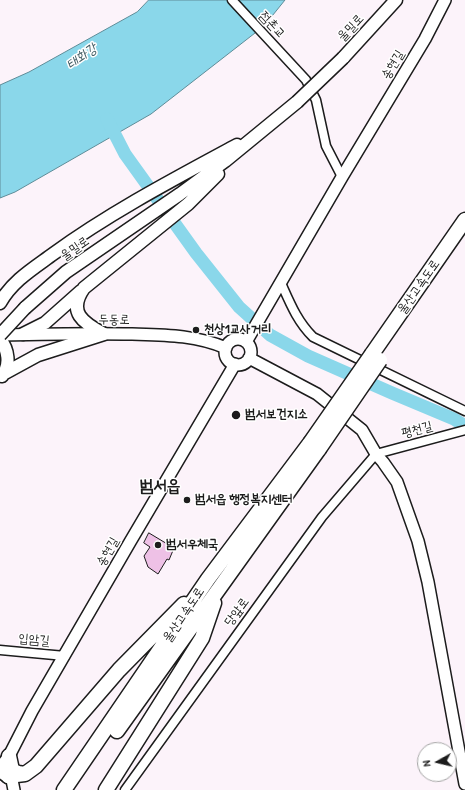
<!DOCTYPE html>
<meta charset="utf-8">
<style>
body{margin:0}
#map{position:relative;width:465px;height:790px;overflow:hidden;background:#fcf3fa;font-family:"Patrick Hand",sans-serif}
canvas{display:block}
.north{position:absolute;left:417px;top:742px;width:40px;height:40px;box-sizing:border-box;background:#fff;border:1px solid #a4a4a4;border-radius:50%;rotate:262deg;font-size:11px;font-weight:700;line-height:16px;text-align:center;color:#1c1c1c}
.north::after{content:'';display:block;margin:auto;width:14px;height:18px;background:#1c1c1c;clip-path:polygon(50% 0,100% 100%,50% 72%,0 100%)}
</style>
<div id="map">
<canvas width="465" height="790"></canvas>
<div class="north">N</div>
</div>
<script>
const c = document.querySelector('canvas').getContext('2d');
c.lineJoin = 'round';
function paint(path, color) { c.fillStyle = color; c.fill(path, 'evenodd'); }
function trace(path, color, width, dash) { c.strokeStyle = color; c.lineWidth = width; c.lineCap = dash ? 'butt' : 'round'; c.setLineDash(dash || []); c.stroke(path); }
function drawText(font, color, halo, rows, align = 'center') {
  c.font = font + ' "Patrick Hand","Poor Story",sans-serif'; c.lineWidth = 3; c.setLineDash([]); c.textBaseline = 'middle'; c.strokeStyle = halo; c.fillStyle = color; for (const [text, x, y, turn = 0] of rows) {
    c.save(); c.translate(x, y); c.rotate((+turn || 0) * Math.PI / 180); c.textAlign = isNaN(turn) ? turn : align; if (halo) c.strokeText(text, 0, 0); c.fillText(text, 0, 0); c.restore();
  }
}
const water = new Path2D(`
 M149 0H285L264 26 151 114 15 192 0 198V85L29 72 137 12Z`);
paint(water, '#8ad7ea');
trace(water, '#5e8c98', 1);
trace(new Path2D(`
 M107 119 125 154 196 253 239 307 270 335 308 356 392 393 454 419 465 426`), '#8ad7ea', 13);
const building = new Path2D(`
 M149 533 174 548 169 560 167 559 158 574 148 567 144 556 150 547 144 543Z`);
paint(building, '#eec1e6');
trace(building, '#1c1c1c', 1);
const street = new Path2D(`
 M232 0 306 80 316 100 326 146 342 177
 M281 283C290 303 297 321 313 337L465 411
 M0 650 65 656
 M125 790 322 517 376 454 465 430`);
const secondary = new Path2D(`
 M0 335C44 334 88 333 132 334 165 335 196 335 226 348
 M225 352a13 13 0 1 1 26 0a13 13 0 1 1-26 0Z
 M246 342 342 177 425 39 445 0
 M249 358 317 394 362 430 376 454 383 462 397 482 418 541 428 582 465 784
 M0 768 9 756 32 711 130 542 235 364
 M3 774 12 780 14 790`);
const primary = new Path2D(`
 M343 58 396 0
 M0 303C12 281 34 268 53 254 111 212 174 179 237 145
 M25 308 66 272 180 194 225 161 297 102
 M23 334 45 323 81 291
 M104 334C83 323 67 312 84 288L188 204 218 174
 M0 339C8 349 11 365 2 376
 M5 373 38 355 104 334`);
const highway = new Path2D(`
 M372 354 465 220
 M117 731 319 449
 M9 756 12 770 18 773 25 774
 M8 776 25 774 36 766 119 670 184 604
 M64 790 208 579 310 443
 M106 790 202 638 214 603`);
trace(street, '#1c1c1c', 11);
trace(secondary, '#1c1c1c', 14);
trace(primary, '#1c1c1c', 15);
trace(highway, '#1c1c1c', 17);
trace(street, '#fff', 8);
trace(secondary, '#fff', 11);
trace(primary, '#fff', 12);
trace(highway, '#fff', 14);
const primaryBridge = new Path2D(`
 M297 102 343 58
 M0 335 25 308`);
const highwayBridge = new Path2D(`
 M310 443 372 354
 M319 449 380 360`);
trace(primaryBridge, '#1c1c1c', 15, []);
trace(highwayBridge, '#1c1c1c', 17, []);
trace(primaryBridge, '#fff', 12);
trace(highwayBridge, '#fff', 14);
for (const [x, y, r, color] of [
 [196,330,4,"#1c1c1c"],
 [236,415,5,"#1c1c1c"],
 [187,500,4,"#1c1c1c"],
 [158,545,4,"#1c1c1c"]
]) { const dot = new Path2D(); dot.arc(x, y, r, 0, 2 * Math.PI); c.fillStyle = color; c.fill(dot); trace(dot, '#fff', 1.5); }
drawText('13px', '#1c1c1c', '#fff', [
 ["점촌교",272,25,47],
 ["울밀로",351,28,-47],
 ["송현길",393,65,-59],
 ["울밀로",75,249,-35],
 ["울산고속도로",419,287,-55],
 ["두동로",114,320,1],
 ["평천길",417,430,-15],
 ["송현길",108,552,-60],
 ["당앞로",237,612,-54],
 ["울산고속도로",184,615,-56],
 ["입암길",34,640,5]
]);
drawText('bold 13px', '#1c1c1c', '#fff', [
 ["천상1교사거리",204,330],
 ["범서보건지소",245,415],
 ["범서읍 행정복지센터",195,500],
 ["범서우체국",166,545]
], 'left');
drawText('italic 14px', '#425d64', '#fff', [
 ["태화강",82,57,-35]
]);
drawText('bold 17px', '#1c1c1c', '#fff', [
 ["범서읍",160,486]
]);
</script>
